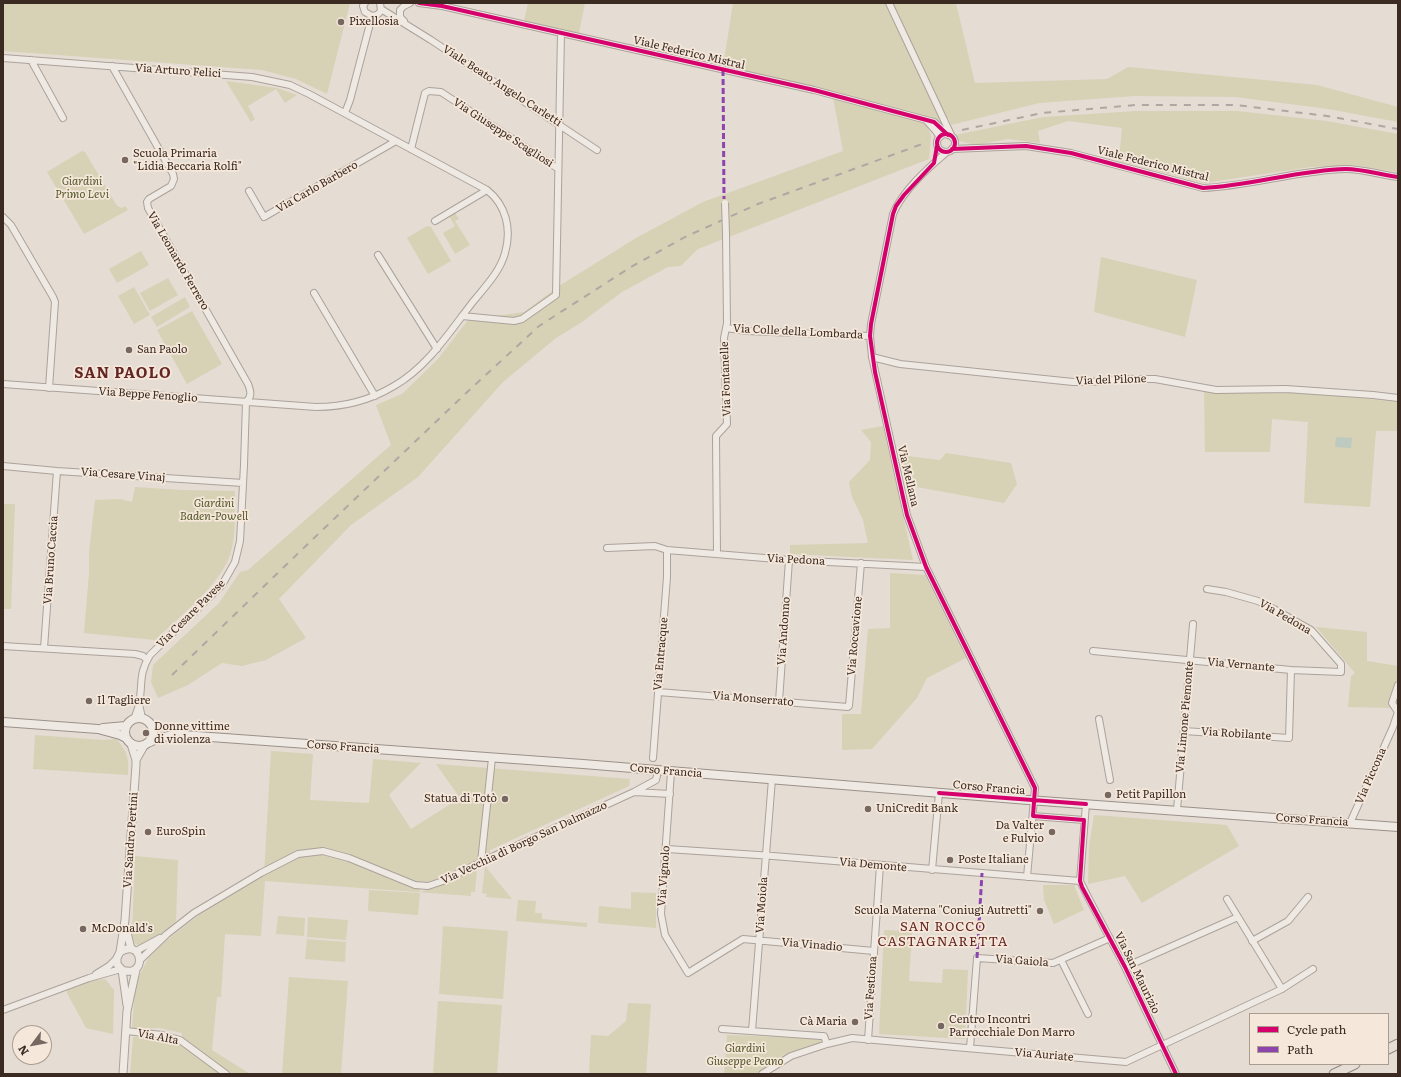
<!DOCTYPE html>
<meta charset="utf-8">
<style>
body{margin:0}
#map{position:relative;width:1401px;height:1077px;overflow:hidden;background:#e5dcd3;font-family:Literata,serif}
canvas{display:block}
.frame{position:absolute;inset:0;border:4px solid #3b2a22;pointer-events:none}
.legend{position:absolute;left:1249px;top:1013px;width:140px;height:52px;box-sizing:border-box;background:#f5e8da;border:1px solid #ab9c90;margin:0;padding:5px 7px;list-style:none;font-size:12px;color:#3b2a22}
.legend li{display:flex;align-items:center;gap:8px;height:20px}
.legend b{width:20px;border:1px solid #ab9c90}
.north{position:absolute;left:12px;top:1025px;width:40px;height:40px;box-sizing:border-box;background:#f5e8da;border:1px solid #ab9c90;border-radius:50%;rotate:238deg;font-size:11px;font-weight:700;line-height:16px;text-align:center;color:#3b2a22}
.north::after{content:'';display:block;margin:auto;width:14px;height:18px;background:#766860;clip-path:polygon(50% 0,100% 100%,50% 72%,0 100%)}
</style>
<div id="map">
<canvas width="1401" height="1077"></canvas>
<div class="frame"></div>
<ul class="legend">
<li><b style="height:5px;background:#d6006c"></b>Cycle path</li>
<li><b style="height:5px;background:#8e44ad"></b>Path</li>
</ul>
<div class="north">N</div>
</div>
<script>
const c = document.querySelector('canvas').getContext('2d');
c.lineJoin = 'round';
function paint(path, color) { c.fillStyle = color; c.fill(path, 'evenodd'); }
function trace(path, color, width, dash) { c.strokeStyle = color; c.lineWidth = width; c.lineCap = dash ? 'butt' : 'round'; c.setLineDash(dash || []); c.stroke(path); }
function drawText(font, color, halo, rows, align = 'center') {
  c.font = font + ' Literata,serif'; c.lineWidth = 3.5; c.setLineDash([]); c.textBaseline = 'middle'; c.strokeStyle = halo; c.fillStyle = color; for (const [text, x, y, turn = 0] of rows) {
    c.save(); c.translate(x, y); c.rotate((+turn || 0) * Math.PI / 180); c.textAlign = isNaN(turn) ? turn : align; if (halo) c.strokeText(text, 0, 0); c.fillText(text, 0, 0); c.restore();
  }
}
paint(new Path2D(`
 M3 3H350L327 94 296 79 262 70 3 51Z
 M528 3H585L579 33 524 21Z
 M733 3H956L975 83 1107 79 1128 67 1317 85 1398 107V122L1328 109 1235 97 1134 96 1039 103 951 125 949 118 927 125 931 136 929 159 698 249 681 266 668 267 622 292 582 322 556 338 503 382 418 477 351 525 279 599 306 638 266 660 242 666 222 663 188 685 158 698 151 682 153 665 219 603 240 572 248 570 391 445 376 405 402 394 438 359 468 320 524 312 559 286 636 238 703 202 843 151 832 92 723 67Z
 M226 81 277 88 297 95 285 103 276 89 248 106 255 119 251 122Z
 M1136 111H1237L1327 121 1398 134V172L1354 165 1311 167 1204 183 1119 161 1122 128 1068 121 1038 131 1040 143 1008 139 976 145 959 141 955 135 1043 117Z
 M82 151 85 152 117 206 122 208 125 206 128 210 84 234 47 172Z
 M455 213 459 219 455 221 470 245 455 254 443 233 455 226 449 216Z
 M427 226 431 227 451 261 428 274 407 238Z
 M141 251 149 265 117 283 109 269Z
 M1101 257 1197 280 1185 337 1094 312Z
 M168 278 178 295 150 311 140 293Z
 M134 287 150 315 134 324 118 296Z
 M185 297 190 307 157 327 151 317Z
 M192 311 222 364 187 384 157 330Z
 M1204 392H1304L1398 402V431H1376L1370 507 1304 503 1308 422 1272 419 1270 452H1205Z
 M883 426 913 560 790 554V545L868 543 863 520 852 497 849 482 870 460 871 442 861 430Z
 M946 453 1011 463 1017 484 1004 503 906 485 900 455 940 460Z
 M135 487 182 490 235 491C234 511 237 535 230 555 220 585 178 618 155 640L84 633 89 573V553L95 500 120 499 132 502Z
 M3 504H15L11 609H3Z
 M890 573 925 575 966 658 927 678 917 698 872 749 842 750V714H861L868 629 890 628Z
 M1316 627 1367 632V661L1398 666V674L1390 708 1348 707 1351 676 1355 673Z
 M35 735 103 740 116 739C128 752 129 759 128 775L33 769Z
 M271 751 313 754 310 800 369 803 373 759 421 763 389 795 411 829 460 798 436 764 630 779 629 786 490 850V854L453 873 424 883 419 892 435 888 477 869 475 892H471V896L265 881 261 936 225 934 221 997H217L212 1050 250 1074H208L207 1073 204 1074H130L133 1037H153L183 1046 182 1033 159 1028 132 1029 135 984 149 957 162 944 209 907 264 875Z
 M1094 815 1227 825 1239 846 1142 903 1125 876 1088 884 1089 846Z
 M135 856 178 860 176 921 163 934 143 947 135 944 132 933Z
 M485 866 512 899 486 897 487 894 482 893Z
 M1043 885H1074L1084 910 1054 924 1044 900Z
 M369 890 420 893 418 915 368 911Z
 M631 892 656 893V928L598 923 599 906 631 909Z
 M518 900 536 901 535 913H542V919L587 923V927L516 921Z
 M278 916 305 918 304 936 276 934Z
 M308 917 348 920 346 940 307 937Z
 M443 926 508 931 503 999 439 994Z
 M884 930 912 931 909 981 942 983 943 969 968 970 965 1039 879 1034Z
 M307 939 346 942 345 962 305 959Z
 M289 977 348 981 341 1074H282Z
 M105 979 114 990 113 1034 86 1028 67 993V990L94 980Z
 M438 1001 502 1005 497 1074H433Z
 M628 1003 651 1004 646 1074H589L591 1035 608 1036 626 1021Z
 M727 1035 810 1038 820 1039 821 1040 820 1044 783 1055 755 1074H724Z`), '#d7d1b6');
paint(new Path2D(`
 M1336 437 1352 438 1351 448 1335 447Z`), '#bccabf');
const minor = new Path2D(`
 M365 3 363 6 365 12 372 16 377 15 381 11 380 3
 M419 3 442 6 814 90 934 122 948 135
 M889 3 952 137
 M381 9 431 40 597 150
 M404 21 400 17V10L404 6 410 3
 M3 58 252 77 290 85 309 94 487 190C506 205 512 229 505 253 500 272 484 288 472 303 449 333 427 367 394 386 369 401 343 407 316 407L3 384
 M31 60 63 118
 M112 66 173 174 174 179 171 186 149 199 147 202 148 208 248 384C251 392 252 396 246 402
 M345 113 350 100 372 16
 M926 120 935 130 940 137
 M937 143a9 9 0 1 1 18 0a9 9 0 1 1-18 0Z
 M411 149 425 93 429 91 441 92 557 168
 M952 149 1026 146 1071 153 1203 188C1251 186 1298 170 1346 169 1362 169 1382 175 1398 177
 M947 152C928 168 903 190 893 214L871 324 870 336 872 357 907 515 926 567 1035 788 1027 877
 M249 191 264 217 396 141
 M3 217 11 225 53 297 55 302 49 388
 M435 221 487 190
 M378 255 437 349
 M314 293 375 396
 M462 316 514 321 522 319 556 295 561 33
 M726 328 747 331 870 336
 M872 357 900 364 1073 382H1091L1126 379H1155L1216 390 1286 389 1373 395 1398 398
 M3 466 57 471 243 483
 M607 548 655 546 667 550 789 560 926 567
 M717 554 716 436 727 424 724 338 727 323 726 233
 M3 646 135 654 143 656 147 660
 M44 648 57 471
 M1093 651 1291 670 1341 672V664L1311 630 1274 609 1258 601 1226 592 1207 589
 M658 692 848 707 849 706 861 563
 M779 701 789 560
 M139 704 142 718
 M134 719C136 714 138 709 139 704 143 684 138 675 150 655L222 585 235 562 240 541 244 465 246 402
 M1099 719 1110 780
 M1184 731 1289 738 1291 670
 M653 758 667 577V550
 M671 772 661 914 665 935 688 973 743 939 874 951
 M634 792 670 794
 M1086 804 1080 881 1089 899 1125 967 1176 1074
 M1177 810 1193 624
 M1033 816 1084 820
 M1350 823 1393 727 1398 712 1392 703 1398 685
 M667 849 773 856 1080 881
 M481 862 492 758
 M932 870 939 793
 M1227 899 1282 989
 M1252 941 1288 921 1308 897
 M136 951 160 938
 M140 960 167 934 194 913 261 873 298 854 323 851 349 858 415 885 428 886 443 881 481 862 634 792 656 780 658 771
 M1061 960 1088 1014
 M1125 967 1238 917
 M96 974 109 966 117 958
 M3 1010 89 978 121 969
 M722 1029 821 1036H824L827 1044
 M126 1031 162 1035 180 1040 226 1074
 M752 1031 772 779
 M868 1040 880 865
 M970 1048 977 958 1053 963 1110 938
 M762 1074 791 1056 827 1044 852 1038 1126 1062 1282 989 1313 969`);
const tertiary = new Path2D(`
 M136 760 144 746
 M126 928 131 949
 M120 952C143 937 148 979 122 970L117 964V958L120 952 125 920 136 765V760L131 744
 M122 970 127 1005
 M123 1074 127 1011 136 970`);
const secondary = new Path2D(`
 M125 732a14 14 0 1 1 28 0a14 14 0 1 1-28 0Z
 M3 722 98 729 120 735 126 738
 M103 728 126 726
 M150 742C161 737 172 734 183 735L583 764 1028 800 1398 827`);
const primary = new Path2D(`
 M1388 1049 1398 1044
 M1334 1074 1355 1064`);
trace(minor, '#aba29b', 8);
trace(tertiary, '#aba29b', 9);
trace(secondary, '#9b918a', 10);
trace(primary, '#918882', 11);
trace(minor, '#eee9e3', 6);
trace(tertiary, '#eee9e3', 7);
trace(secondary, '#eee9e3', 8);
trace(primary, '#e6ded6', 9);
trace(new Path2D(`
 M962 130 1042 113 1136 105H1236L1327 116 1398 129
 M172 675 313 539 463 396 539 326 631 267 685 237 758 204 925 143`), '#aea8a3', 2, [7, 7]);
const minorBridge = new Path2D(`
 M725 203 726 233`);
trace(minorBridge, '#aba29b', 8, []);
trace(minorBridge, '#eee9e3', 6);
trace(new Path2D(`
 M723 70 724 199
 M977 958 982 873`), '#8e44ad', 3, [6, 3]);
trace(new Path2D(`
 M419 3 442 6 814 90 934 122 948 135
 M937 143a9 9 0 1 1 18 0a9 9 0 1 1-18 0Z
 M937 146 934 163 904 195 896 206 893 214 871 324 870 336 875 372 907 515 926 567 1035 788 1033 816 1084 820 1080 881 1082 887 1125 967 1176 1074
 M952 149 1026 146 1071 153 1203 188C1251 186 1298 170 1346 169 1362 169 1382 175 1398 177
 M939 793 1086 804`), '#d6006c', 4);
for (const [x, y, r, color] of [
 [341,22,4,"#766860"],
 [125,160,4,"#766860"],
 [129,350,4,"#766860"],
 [89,701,4,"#766860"],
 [146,733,4,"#766860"],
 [1108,795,4,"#766860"],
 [505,799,4,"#766860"],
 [868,809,4,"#766860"],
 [148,832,4,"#766860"],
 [1052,832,4,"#766860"],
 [950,860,4,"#766860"],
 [1040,911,4,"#766860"],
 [83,929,4,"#766860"],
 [855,1022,4,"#766860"],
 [941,1026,4,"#766860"]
]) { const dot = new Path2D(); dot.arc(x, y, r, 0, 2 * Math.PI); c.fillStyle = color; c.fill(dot); trace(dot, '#f5e8da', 1.5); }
drawText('11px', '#3b2a22', '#f5e8da', [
 ["Pixellosia",349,22],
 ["Scuola Primaria",133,154],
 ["\"Lidia Beccaria Rolfi\"",133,167],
 ["San Paolo",137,350],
 ["Il Tagliere",97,701],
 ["Donne vittime",154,727],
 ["di violenza",154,740],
 ["Petit Papillon",1116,795],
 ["Statua di Totò",497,799,"right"],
 ["UniCredit Bank",876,809],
 ["Da Valter",1044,826,"right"],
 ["e Fulvio",1044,839,"right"],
 ["EuroSpin",156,832],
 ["Poste Italiane",958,860],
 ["Scuola Materna \"Coniugi Autretti\"",1032,911,"right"],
 ["McDonald's",91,929],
 ["Centro Incontri",949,1020],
 ["Parrocchiale Don Marro",949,1033],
 ["Cà Maria",847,1022,"right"]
], 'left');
drawText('11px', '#3b2a22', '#f5e8da', [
 ["Viale Federico Mistral",689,53,13],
 ["Via Arturo Felici",178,71,4],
 ["Viale Beato Angelo Carletti",502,86,33],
 ["Via Giuseppe Scagliosi",503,133,33],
 ["Viale Federico Mistral",1153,164,14],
 ["Via Carlo Barbero",317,187,-30],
 ["Via Leonardo Ferrero",178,261,60],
 ["Via Colle della Lombarda",798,332,3],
 ["Via Fontanelle",726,379,-92],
 ["Via del Pilone",1111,380,-2],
 ["Via Beppe Fenoglio",148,395,4],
 ["Via Cesare Vinaj",123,475,4],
 ["Via Mellana",908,476,77],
 ["Via Bruno Caccia",51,560,-86],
 ["Via Pedona",796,560,3],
 ["Via Cesare Pavese",191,614,-45],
 ["Via Pedona",1285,617,30],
 ["Via Andonno",784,631,-86],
 ["Via Roccavione",855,636,-85],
 ["Via Entracque",661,654,-85],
 ["Via Vernante",1241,665,5],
 ["Via Monserrato",753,699,5],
 ["Via Limone Piemonte",1185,717,-85],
 ["Via Robilante",1236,734,4],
 ["Corso Francia",343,747,4],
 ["Corso Francia",666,771,5],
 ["Via Piccona",1371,776,-66],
 ["Corso Francia",989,788,5],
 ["Corso Francia",1312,820,4],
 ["Via Sandro Pertini",131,840,-86],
 ["Via Vecchia di Borgo San Dalmazzo",524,843,-25],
 ["Via Demonte",873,865,5],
 ["Via Vignolo",664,876,-86],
 ["Via Moiola",762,905,-86],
 ["Via Vinadio",812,945,5],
 ["Via Gaiola",1022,961,4],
 ["Via San Maurizio",1137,973,64],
 ["Via Festiona",871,988,-86],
 ["Via Alta",158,1037,11],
 ["Via Auriate",1044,1055,5]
]);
drawText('italic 11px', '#53562a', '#f5e8da', [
 ["Giardini",82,182],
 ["Primo Levi",82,195],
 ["Giardini",214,504],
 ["Baden-Powell",214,517],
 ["Giardini",745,1049],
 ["Giuseppe Peano",745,1062]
]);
c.letterSpacing = '1px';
drawText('13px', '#652623', '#f5e8da', [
 ["SAN ROCCO",943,927],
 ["CASTAGNARETTA",943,942]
]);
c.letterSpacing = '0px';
c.letterSpacing = '1px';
drawText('bold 15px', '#652623', '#f5e8da', [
 ["SAN PAOLO",123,374]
]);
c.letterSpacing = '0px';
</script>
